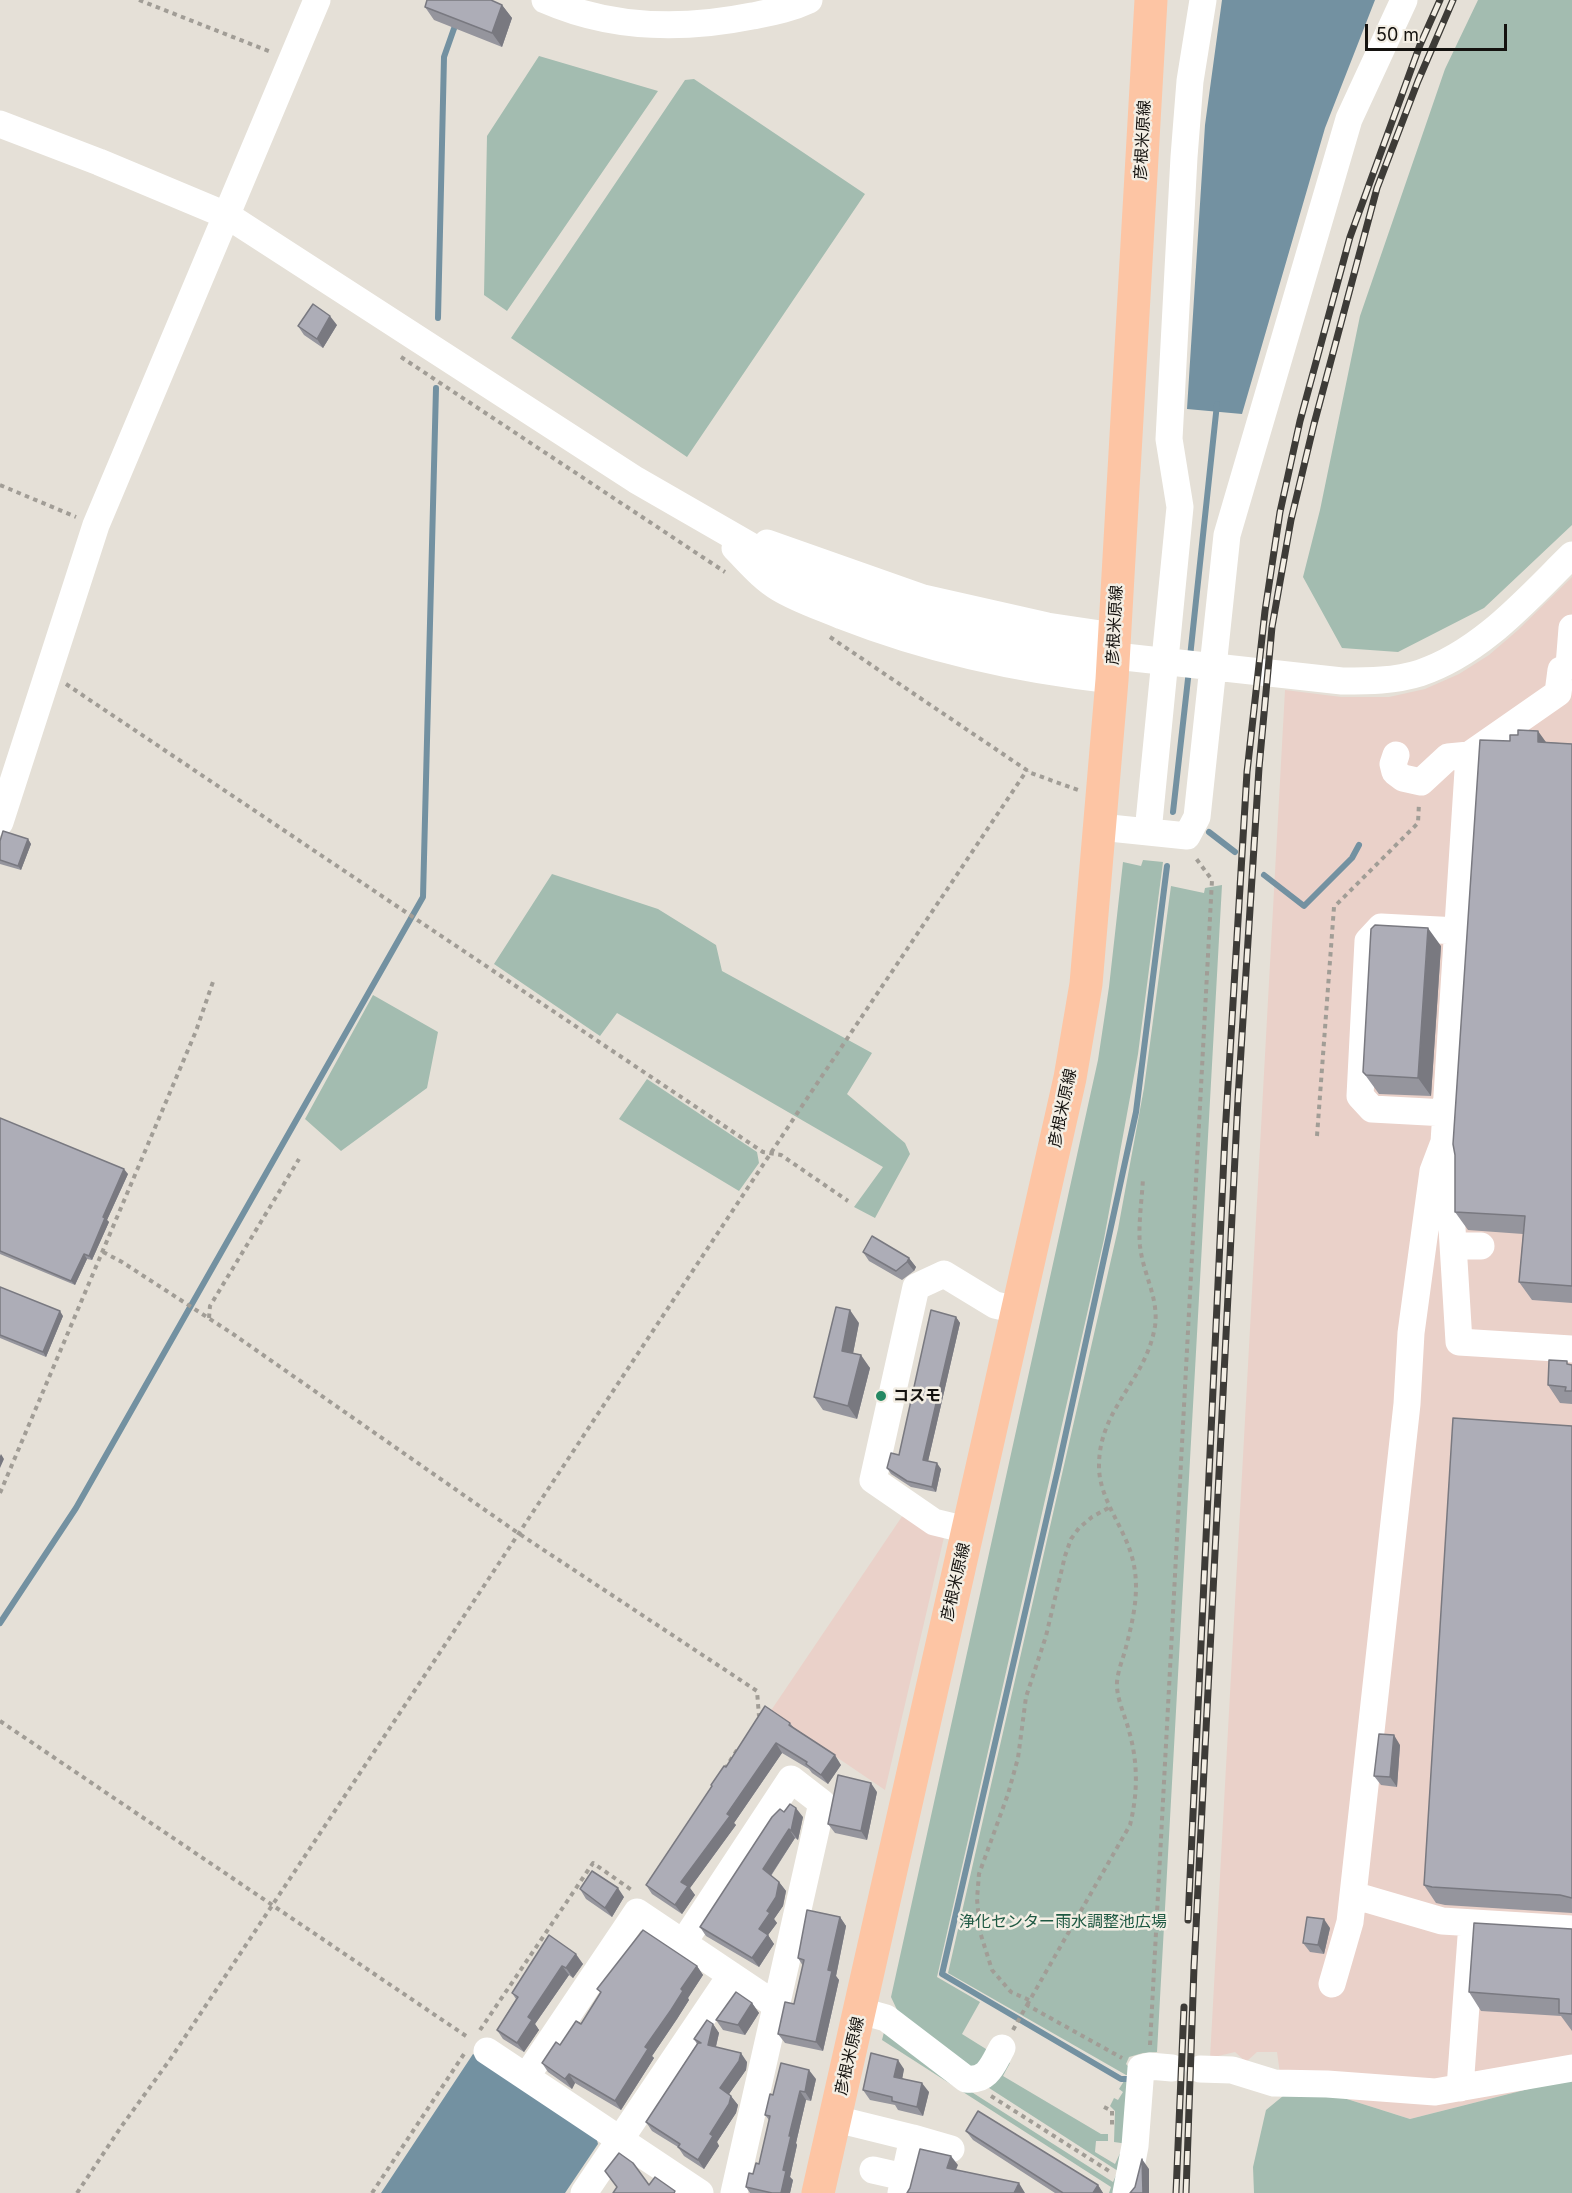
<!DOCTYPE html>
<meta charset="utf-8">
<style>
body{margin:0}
#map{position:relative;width:1572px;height:2193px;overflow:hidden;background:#e5e0d7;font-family:Inter,sans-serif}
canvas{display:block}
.scale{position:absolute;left:1365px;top:24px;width:142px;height:27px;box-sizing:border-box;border:3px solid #14120f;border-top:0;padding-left:8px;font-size:18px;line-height:21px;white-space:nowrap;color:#14120f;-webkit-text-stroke:4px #f3eee4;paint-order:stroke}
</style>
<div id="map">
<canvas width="1572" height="2193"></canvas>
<div class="scale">50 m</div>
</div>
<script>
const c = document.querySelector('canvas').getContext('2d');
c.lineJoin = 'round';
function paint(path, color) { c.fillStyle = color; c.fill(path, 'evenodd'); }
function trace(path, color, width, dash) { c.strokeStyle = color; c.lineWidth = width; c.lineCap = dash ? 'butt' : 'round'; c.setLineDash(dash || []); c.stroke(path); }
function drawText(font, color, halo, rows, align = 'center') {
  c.font = font + ' Inter,"Noto Sans JP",sans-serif'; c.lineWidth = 5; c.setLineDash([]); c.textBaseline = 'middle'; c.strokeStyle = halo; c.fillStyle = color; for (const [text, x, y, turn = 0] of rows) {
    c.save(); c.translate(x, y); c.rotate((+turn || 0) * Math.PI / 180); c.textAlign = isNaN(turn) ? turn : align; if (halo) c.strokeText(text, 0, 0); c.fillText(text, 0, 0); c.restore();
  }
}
paint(new Path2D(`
 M1572 577V2078L1410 2119 1328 2093 1283 2096 1277 2052H1257L1246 2062 1235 2052 1210 2058 1285 690 1341 697H1389L1425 689 1459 674 1489 655 1518 630Z
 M905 1512 945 1533 885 1790 770 1712Z`), '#ead1c9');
paint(new Path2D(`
 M1478 0H1572V525L1484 608 1398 652 1342 648 1303 577 1320 510 1360 316 1445 69Z
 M539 56 658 91 507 311 484 295 487 136Z
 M694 79 865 194 687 457 511 338 685 80Z
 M1143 860 1163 862 1138 1054 1104 1239 937 1977 980 2002 962 2034 986 2049 989 2055 976 2070 899 2014 891 1997 1098 1060 1109 987 1123 862 1141 866Z
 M552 874 658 909 716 945 722 971 872 1053 847 1094 905 1143 910 1154 875 1218 854 1207 883 1167 617 1013 600 1036 494 964Z
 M1222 885 1157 2052 1143 2053 1129 2057 1126 2064 1133 2072V2075H1126L948 1973 1118 1229 1144 1088 1171 886 1204 893 1205 888Z
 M373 995 438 1032 427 1088 341 1151 305 1119Z
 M647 1079 757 1152 759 1163 739 1191 619 1119Z
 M885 2028 970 2091 1113 2182 1118 2171 986 2086 994 2079 1006 2060 1010 2063 1003 2076 1101 2134H1108V2141H1096L1095 2152 1115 2164 1122 2149H1127L1128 2144 1114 2142 1115 2111 1110 2106 1114 2098 1118 2100 1123 2092 1119 2089 1124 2081 1135 2083C1134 2120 1135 2159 1119 2193H1109L1111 2187 882 2040Z
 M1572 2078V2193H1254L1253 2167 1266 2110 1283 2096 1328 2093 1410 2119Z`), '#a3bcb0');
paint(new Path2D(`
 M1222 0H1375L1325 128 1242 414 1187 409 1205 125Z
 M473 2054 596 2136 598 2144 565 2193H381Z`), '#7391a1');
trace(new Path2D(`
 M438 318 444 57 457 20
 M1190 657 1217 404
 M1173 812 1189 670
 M1209 832 1235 852
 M1264 875 1304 906 1352 858 1359 845
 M0 1623 76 1508 423 897 436 388
 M1133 2079H1121L942 1974 1058 1469 1136 1112 1167 866`), '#7391a1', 6);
trace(new Path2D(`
 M139 0 271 52
 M401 357 725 572
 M0 485 76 517
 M830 637 1031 773 1078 790
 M66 684 763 1152 781 1155 848 1201
 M1317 1136 1334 907 1418 823 1419 803
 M103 1252 122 1262 233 1334 518 1533 757 1691 759 1716
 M209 1318 210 1306 299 1159
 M0 1493 196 1031 214 979
 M0 1721 469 2038
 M725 1769 737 1750
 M1029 2000 1011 1992 992 1970 980 1932 977 1899 979 1874 1008 1794 1018 1758 1026 1697 1046 1636 1065 1556 1071 1539 1079 1528 1092 1517 1110 1507
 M1027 2005 1130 1825C1138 1793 1138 1762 1129 1731 1125 1715 1116 1698 1117 1682 1118 1671 1122 1661 1125 1651 1133 1620 1141 1589 1132 1557 1124 1527 1100 1500 1099 1468 1098 1408 1146 1382 1155 1326 1159 1298 1143 1274 1140 1246 1138 1224 1142 1200 1143 1178
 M480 2030 593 1863 633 1891
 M1013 2030 1027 2005 1122 2058
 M1150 2045 1212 880 1195 857
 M991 2096 1109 2171
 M1104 2107 1112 2111V2125
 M77 2193 121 2127 169 2061 810 1094 1027 770
 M372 2193 466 2051`), '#a19d96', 4, [4.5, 4.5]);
trace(new Path2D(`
 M545 0C611 29 683 30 752 16 772 12 790 9 809 0
 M0 124 99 162 228 216 636 480 801 575 893 611 1005 641 1061 650 1342 681C1368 681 1395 681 1420 673 1482 652 1527 599 1572 555
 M767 543 923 598 1047 626 1114 636
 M735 548C749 562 762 578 779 588 799 600 821 607 842 616 929 650 1020 670 1112 680
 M1569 666 1572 628
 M1396 755 1393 764 1395 772 1403 778 1421 782 1448 757 1469 755 1558 693 1561 670 1572 666
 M0 822 96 525 317 0
 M1100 827 1187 836 1197 817 1227 535 1349 119 1404 0
 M1148 832 1180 507 1169 439 1184 157 1190 81 1203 0
 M1446 1113 1372 1109 1360 1096 1368 941 1381 927 1458 931
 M1444 1142 1452 1173V1228L1459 1342 1572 1349
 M1454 1246H1481
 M967 1530 934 1522 873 1480 916 1287 944 1274 995 1305 1017 1310
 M1353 1895 1442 1921 1572 1929
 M683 1943 791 1779 822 1803 734 2193
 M1332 1984 1350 1922 1407 1404 1411 1333 1433 1171 1444 1142 1469 755
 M861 2011 886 2018 966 2079C988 2082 993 2064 1002 2048
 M487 2051 700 2193
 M1200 2069 1232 2070 1274 2083 1327 2084 1435 2092 1572 2068
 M526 2077 637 1912 777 2006
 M1460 2088 1472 1923
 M836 2119 913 2138 951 2149
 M873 2170 904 2177
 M584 2193 731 1975
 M901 2193 913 2138
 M1126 2193 1135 2146 1141 2068 1149 2066 1172 2068`), '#fff', 27);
trace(new Path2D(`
 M818 2193 1070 1078 1086 984 1112 680 1151 0`), '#fdc5a4', 33);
const rail = new Path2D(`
 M1188 1920 1225 1135 1247 772 1265 611 1280 512 1300 421 1350 237 1420 45 1440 0
 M1176 2193 1184 2007
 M1186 2193 1194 1967 1238 1098 1259 768 1272 627 1291 520 1314 424 1377 188 1418 81 1453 0`);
trace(rail, '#3d3b37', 7);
trace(rail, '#f3eee4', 4.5, [14]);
paint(new Path2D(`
 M502 5 512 18 502 47 434 20 425 7Z
 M337 325 323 348 304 335 298 326Z
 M1546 742 1572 744V1303L1532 1300 1519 1282 1523 1234 1468 1230 1455 1212Z
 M28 839 31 844 21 870 0 864V841Z
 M1441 946 1431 1096 1379 1094 1363 1072Z
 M0 1118 128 1174 107 1220 109 1222 92 1260 87 1259 75 1285 0 1254Z
 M863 1252 909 1258 916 1267 914 1271 902 1280 869 1261Z
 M0 1287 63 1316 46 1357 0 1338Z
 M956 1317 960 1323 928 1461 941 1469 936 1492 911 1487 891 1474 887 1468 899 1455Z
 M859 1323 853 1353 870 1368 857 1419 823 1410 814 1397Z
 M1570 1365H1572V1404L1560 1403 1548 1385Z
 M1572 1426V1913L1445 1905 1436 1903 1424 1885Z
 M790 1723 794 1728 841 1765 828 1784 812 1773 809 1769 782 1753 734 1823 736 1825 690 1888 695 1895 682 1914 652 1894 646 1885Z
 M1400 1745 1397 1787 1381 1785 1374 1776Z
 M877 1792 867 1840 835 1833 828 1824Z
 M784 1812 803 1817 798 1840 795 1838 771 1876 779 1882 786 1891 783 1906 774 1919 777 1923 768 1935 774 1944 759 1967 706 1936 700 1927Z
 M580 1889 624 1897 612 1917 586 1899Z
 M840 1917 846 1926 836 1976 839 1980 823 2051 785 2043 778 2034 794 2004 803 1966 798 1958Z
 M1330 1928 1324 1954 1310 1952 1303 1943Z
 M1572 1929V2031L1561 2016 1481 2011 1469 1992Z
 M549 1935 583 1964 573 1978 569 1975 535 2024 539 2030 524 2052 503 2039 497 2030 516 1999 512 1993Z
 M697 1966 703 1975 688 1998 689 2000 677 2019 652 2056 654 2058 621 2110 575 2083 572 2089 548 2072 542 2063 581 2024 601 1993 597 1989Z
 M752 2003 759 2013 745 2035 723 2030 716 2020Z
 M713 2024 719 2033 716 2047 747 2062 746 2070 729 2094 738 2105 736 2113 717 2142 719 2146 704 2169 684 2156 678 2147 652 2131 646 2122 697 2044 694 2039Z
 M904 2069 902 2078 929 2092 923 2116 898 2110 895 2105 870 2100 863 2090Z
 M816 2079 811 2101 806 2100 796 2143 797 2145 790 2177 793 2180 790 2193H750L746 2187 759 2164 769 2120 765 2115 773 2095Z
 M966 2131 1098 2185 1103 2193H1055L973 2140Z`), '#95959d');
paint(new Path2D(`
 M502 5 512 18 502 47 492 33Z
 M330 316 337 325 323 348 317 339Z
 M1538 731 1551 749 1538 742Z
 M28 839 31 844 21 870 18 866Z
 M1428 928 1441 946 1431 1096 1418 1078Z
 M124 1169 128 1174 107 1220 109 1222 92 1260 89 1256 103 1217Z
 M84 1254 87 1259 75 1285 71 1281Z
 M909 1258 916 1267 914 1271 907 1262Z
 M850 1310 859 1323 851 1364 842 1351Z
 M60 1311 63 1316 46 1357 43 1352Z
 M956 1317 960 1323 927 1466 923 1460Z
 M861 1355 870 1368 857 1419 848 1406Z
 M1 1454 4 1459 0 1468V1456Z
 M937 1463 941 1469 936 1492 932 1487Z
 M1394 1735 1400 1745 1397 1787 1390 1777Z
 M776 1743 782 1753 734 1823 736 1825 690 1888 695 1895 682 1914 675 1905 681 1882Z
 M835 1755 841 1765 828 1784 821 1775Z
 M871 1783 877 1792 867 1840 861 1831Z
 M796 1808 803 1817 798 1840 791 1831Z
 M789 1829 795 1838 769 1878 763 1869Z
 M779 1882 786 1891 783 1906 774 1919 777 1923 768 1935 774 1944 759 1967 752 1958 759 1929Z
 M618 1888 624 1897 612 1917 605 1908Z
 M840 1917 846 1926 836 1976 839 1980 823 2051 816 2042 828 1970Z
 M1324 1919 1330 1928 1324 1954 1318 1945Z
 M576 1954 583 1964 573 1978 566 1968Z
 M562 1966 569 1975 535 2024 539 2030 524 2052 517 2043 528 2017Z
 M697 1966 703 1975 688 1998 689 2000 677 2019 652 2056 654 2058 621 2110 615 2101 645 2047 681 1989Z
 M752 2003 759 2013 745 2035 738 2025Z
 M713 2024 719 2033 714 2054 708 2045Z
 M741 2053 747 2062 746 2070 727 2097 720 2088Z
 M898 2060 904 2069 901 2086 894 2077Z
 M809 2070 816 2079 811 2101 805 2092Z
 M569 2074 575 2083 572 2089 565 2079Z
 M922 2083 929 2092 923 2116 917 2107Z
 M800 2091 806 2100 796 2143 797 2145 790 2177 793 2180 790 2193H781L783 2170 789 2136Z
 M731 2096 738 2105 736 2113 717 2142 719 2146 704 2169 698 2160 710 2134Z
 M951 2156 958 2165 953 2177 947 2168Z
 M1142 2159 1149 2169V2193H1143Z
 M1019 2183 1025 2193H1014Z
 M1098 2185 1103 2193H1093Z`), '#797980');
const building = new Path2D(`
 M427 0H491L502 5 492 33 425 7Z
 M313 304 330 316 317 339 298 326Z
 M1518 730 1538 731V742L1572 744V1286L1519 1282 1525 1216 1455 1212V1155L1453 1144 1480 740 1510 741V735H1518Z
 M3 831 28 839 18 866 0 860V841Z
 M1375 925 1428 928 1418 1078 1366 1075 1363 1072 1371 929Z
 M0 1118 124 1169 103 1217 105 1218 89 1256 84 1254 71 1281 0 1251Z
 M872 1236 909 1258 907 1262 896 1271 863 1252Z
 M0 1287 60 1311 43 1352 0 1335Z
 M836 1307 850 1310 842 1351 861 1355 848 1406 814 1397Z
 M931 1310 956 1317 923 1460 937 1463 932 1487 907 1481 887 1468 891 1453 899 1455Z
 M1549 1360 1567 1361V1364L1572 1365V1391H1565L1566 1387 1548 1385Z
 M1453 1418 1572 1426V1898L1560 1895 1432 1887 1424 1885Z
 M765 1706 790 1723 789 1725 835 1755 821 1775 806 1764 807 1762 776 1743 727 1814 730 1816 681 1882 688 1886 675 1905 646 1885 712 1786 711 1785 724 1766 726 1767Z
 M1379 1734 1394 1735 1390 1777 1374 1776Z
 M838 1775 871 1783 861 1831 828 1824Z
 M790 1804 796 1808 791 1831 789 1829 763 1869 779 1882 776 1897 767 1911 770 1913 759 1929 768 1935 752 1958 700 1927 772 1817 780 1809 784 1812Z
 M592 1871 618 1888 605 1908 580 1889Z
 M807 1910 840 1917 828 1970 832 1971 816 2042 778 2034 785 2002 794 2004 804 1960 798 1958Z
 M1307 1917 1324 1919 1318 1945 1303 1943Z
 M1474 1923 1572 1929V2014L1559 2013V1999L1469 1992Z
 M643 1930 697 1966 681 1989 683 1991 671 2010 645 2047 648 2049 615 2101 569 2074 565 2079 542 2063 556 2042 560 2045 576 2021 581 2024 601 1992 597 1989Z
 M549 1935 576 1954 566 1968 562 1966 528 2017 532 2020 517 2043 497 2030 518 1997 512 1993Z
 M736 1992 752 2003 738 2025 716 2020Z
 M707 2020 713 2024 708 2045 741 2053 739 2061 720 2088 731 2096 729 2104 710 2134 713 2136 698 2160 678 2147 680 2144 646 2122 698 2043H701L694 2039Z
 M871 2053 898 2060 894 2077 922 2083 917 2107 892 2101V2097L863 2090Z
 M781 2063 809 2070 805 2092 800 2091 789 2136H791L783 2170 786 2171 781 2193H772L746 2187 749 2173 753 2174 756 2163 759 2164 770 2116 765 2115 770 2094 773 2095Z
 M978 2111 1098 2185 1093 2193H1063L966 2131Z
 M920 2149 951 2156 947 2168 1019 2183 1014 2193H907L910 2188Z
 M619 2153 633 2163 649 2185 655 2177 675 2191 674 2193H613L617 2187 605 2171Z
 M1142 2159 1143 2193H1130L1135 2187Z`);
paint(building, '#adadb7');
trace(building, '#797980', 1.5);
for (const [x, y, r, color] of [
 [881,1396,6,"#248862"]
]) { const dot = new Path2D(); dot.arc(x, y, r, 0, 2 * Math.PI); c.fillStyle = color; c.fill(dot); trace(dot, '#f3eee4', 2); }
drawText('16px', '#14120f', '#f3eee4', [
 ["彦根米原線",1143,140,-87],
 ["彦根米原線",1115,625,-87],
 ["彦根米原線",1063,1108,-78],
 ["彦根米原線",956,1582,-77],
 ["彦根米原線",850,2056,-77]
]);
drawText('bold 16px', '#14120f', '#f3eee4', [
 ["コスモ",893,1396]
], 'left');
drawText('16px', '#1e5842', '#f3eee4', [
 ["浄化センター雨水調整池広場",1063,1922]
]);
</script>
